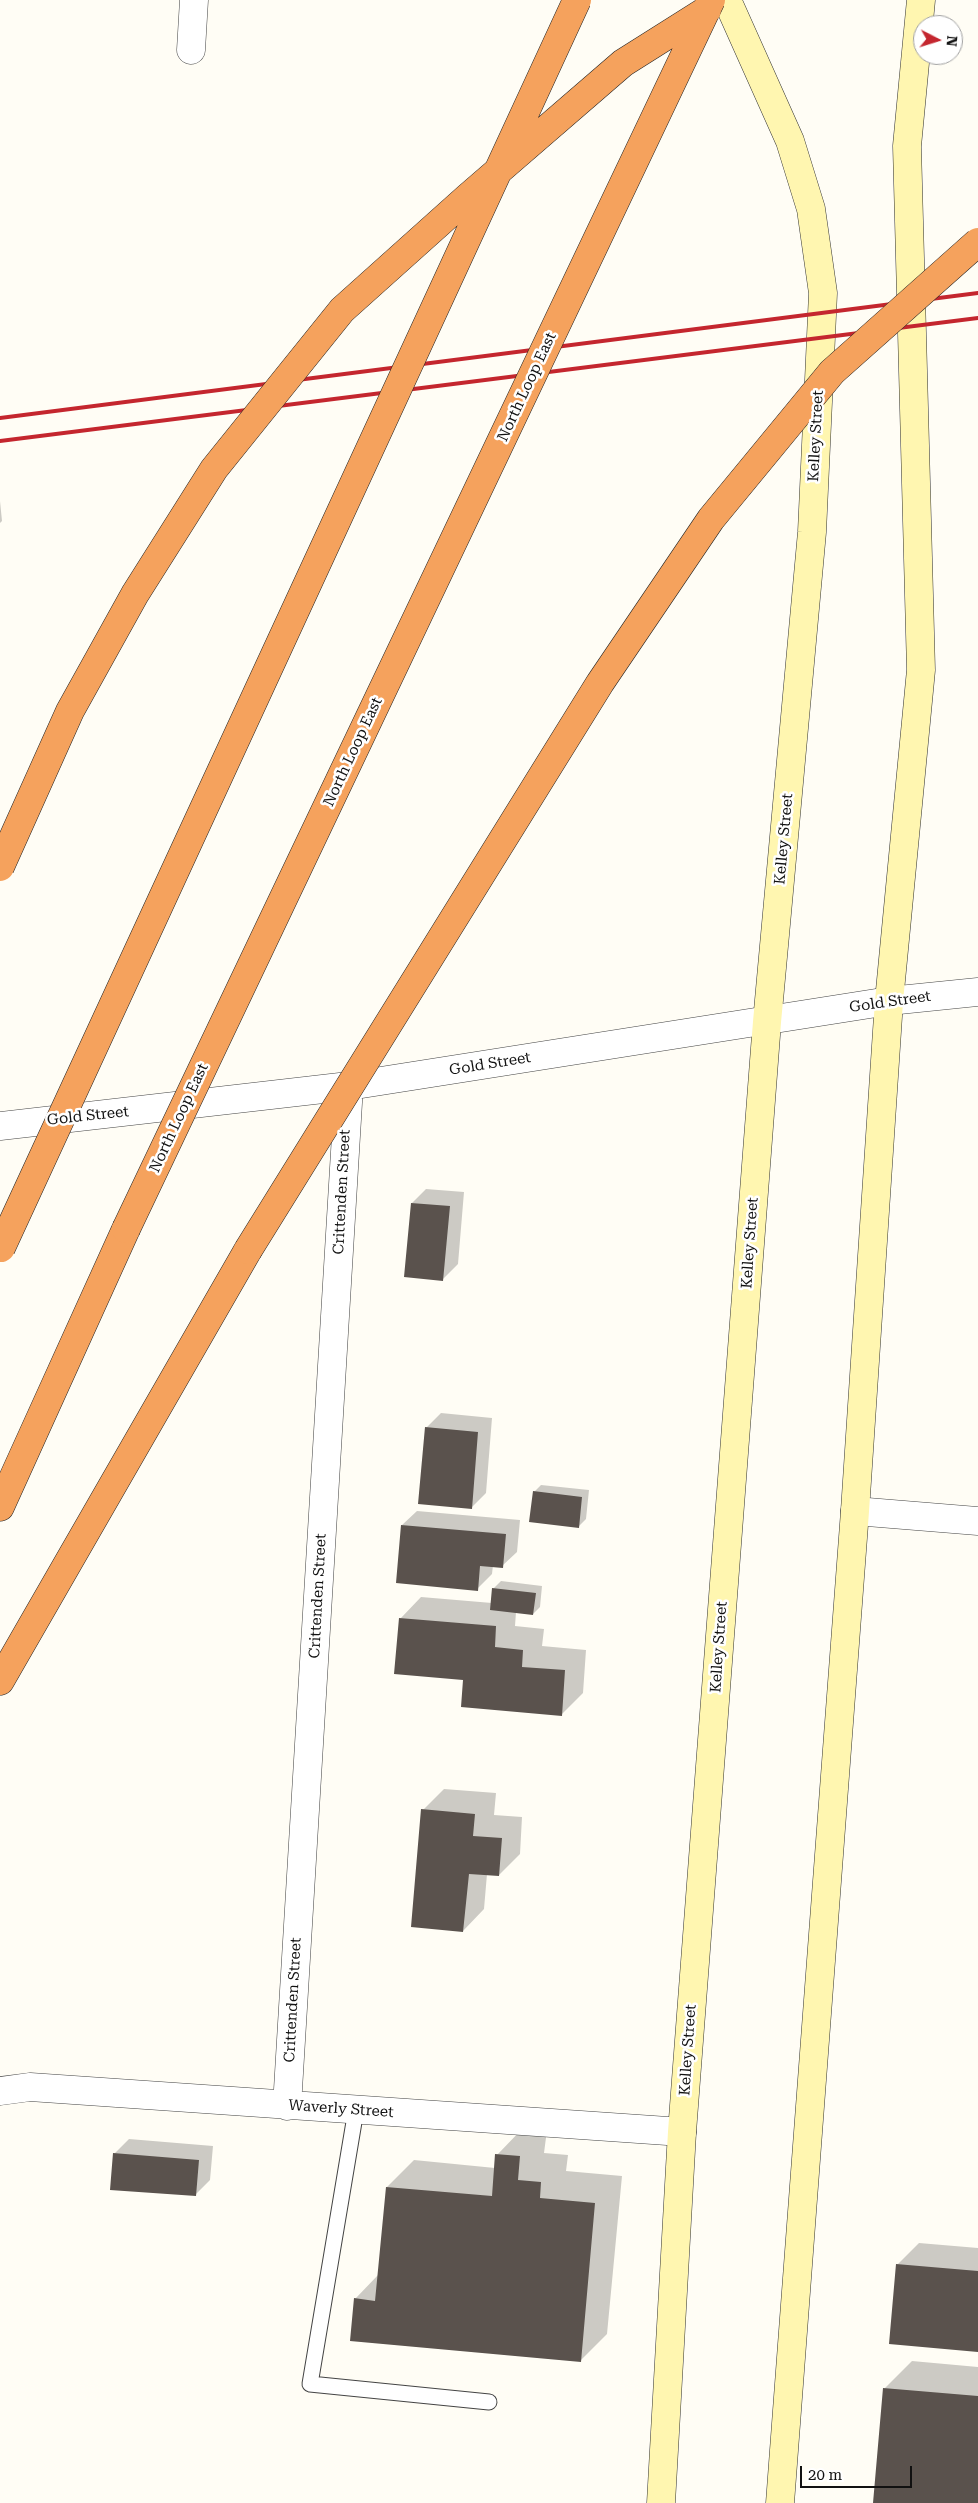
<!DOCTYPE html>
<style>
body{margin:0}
#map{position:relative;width:978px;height:2503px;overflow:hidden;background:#fffdf5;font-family:"Roboto Serif",serif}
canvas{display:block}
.north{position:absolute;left:913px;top:15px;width:50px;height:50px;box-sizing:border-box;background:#fff;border:1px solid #a0a0a0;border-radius:50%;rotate:95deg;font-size:14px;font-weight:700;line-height:20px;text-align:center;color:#111}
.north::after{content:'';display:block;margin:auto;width:18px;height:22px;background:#c4262e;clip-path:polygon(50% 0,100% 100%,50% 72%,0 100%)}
.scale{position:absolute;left:800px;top:2466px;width:112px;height:22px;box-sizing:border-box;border:2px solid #111;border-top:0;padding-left:6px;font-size:15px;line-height:18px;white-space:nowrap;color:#111;-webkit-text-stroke:4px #fff;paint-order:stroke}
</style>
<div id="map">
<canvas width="978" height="2503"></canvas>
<div class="north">N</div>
<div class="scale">20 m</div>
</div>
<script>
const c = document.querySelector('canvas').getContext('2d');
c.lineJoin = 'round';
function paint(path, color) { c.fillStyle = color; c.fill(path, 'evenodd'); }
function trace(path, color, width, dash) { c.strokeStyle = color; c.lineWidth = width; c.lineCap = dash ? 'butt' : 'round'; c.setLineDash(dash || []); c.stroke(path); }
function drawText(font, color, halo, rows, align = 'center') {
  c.font = font + ' "Roboto Serif",serif'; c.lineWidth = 5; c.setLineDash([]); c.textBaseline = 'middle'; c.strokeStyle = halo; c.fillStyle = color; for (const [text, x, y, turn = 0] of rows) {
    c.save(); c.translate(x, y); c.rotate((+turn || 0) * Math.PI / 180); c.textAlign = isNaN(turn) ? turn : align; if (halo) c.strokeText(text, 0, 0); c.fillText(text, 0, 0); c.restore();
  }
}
paint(new Path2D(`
 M0 501 2 521 0 523Z
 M426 1189 464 1192 458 1264 443 1279 412 1203Z
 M441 1413 492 1418 486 1493 471 1508 426 1428Z
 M541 1485 589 1490 586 1519 579 1526 534 1492Z
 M417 1511 520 1520 517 1552 502 1566 493 1565 492 1574 477 1589 402 1525Z
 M501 1581 542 1586 540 1607 533 1614 516 1612 515 1626 544 1629 542 1646 586 1650 583 1693 562 1714 464 1678 400 1619 421 1597 492 1603 493 1589Z
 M444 1789 496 1793 494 1815 522 1817 520 1854 499 1875 487 1874 484 1909 463 1931 423 1810Z
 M523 2128 547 2130 544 2153 568 2155 566 2171 622 2176 607 2334 580 2361 355 2299 379 2274 387 2187 414 2160 495 2168 497 2155Z
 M129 2139 213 2146 210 2180 195 2195 114 2154Z
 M919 2243 978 2248V2350L897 2265Z
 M912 2361 978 2367V2503H875L885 2388Z`), '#0003');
paint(new Path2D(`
 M411 1203 450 1206 443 1281 404 1277Z
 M425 1427 478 1432 472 1509 418 1504Z
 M533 1491 582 1497 579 1528 529 1522Z
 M401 1525 506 1534 503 1568 480 1566 478 1591 396 1583Z
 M492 1588 536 1593 533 1615 490 1610Z
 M399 1618 496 1626 495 1647 523 1650 522 1667 565 1670 562 1716 461 1707 463 1680 394 1674Z
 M421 1809 475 1814 473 1836 502 1838 499 1876 469 1874 463 1932 411 1927Z
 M113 2153 199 2160 196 2196 110 2190Z
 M495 2154 520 2156 518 2180 541 2182 540 2198 595 2203 581 2362 350 2341 354 2298 375 2301 386 2187 492 2196Z
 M896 2264 978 2271V2352L889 2344Z
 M883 2388 978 2396V2503H873Z`), '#5a524d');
const lane = new Path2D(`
 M356 2110 310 2384 489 2402`);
const street = new Path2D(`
 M191 50 194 0
 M0 1126 349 1086 889 1001 978 992
 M855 1511 978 1521
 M0 2091 30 2087 682 2132
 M287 2106 349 1086`);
const secondary = new Path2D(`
 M661 2503 682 2132 767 1022 812 532 823 293 811 209 790 141 727 0
 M780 2503 855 1511 889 1001 921 670 907 146 921 0`);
const highway = new Path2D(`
 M0 1507 126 1229
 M0 1681 248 1250`);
trace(lane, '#444', 17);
trace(street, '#444', 29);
trace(secondary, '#333', 29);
trace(highway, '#222', 29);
trace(lane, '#fff', 15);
trace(street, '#fff', 28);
trace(secondary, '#fff6b0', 28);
trace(highway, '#f5a25d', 28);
trace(new Path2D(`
 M0 418 978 293
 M0 441 978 318`), '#c4262e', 4);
const highwayBridge = new Path2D(`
 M0 867 70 711 135 594 214 469 342 310 468 197 623 63 707 10
 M126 1229 711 0
 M1 1248 577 0
 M248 1250 600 683 711 519 832 372 978 242`);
trace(highwayBridge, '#222', 29, []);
trace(highwayBridge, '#f5a25d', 28);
drawText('15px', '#111', '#fff', [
 ["North Loop East",527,387,-65],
 ["Kelley Street",816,436,-87],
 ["North Loop East",353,752,-65],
 ["Kelley Street",784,839,-85],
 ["Gold Street",890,1002,-8],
 ["Gold Street",490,1064,-9],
 ["Gold Street",88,1116,-6],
 ["North Loop East",179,1118,-65],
 ["Crittenden Street",342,1192,-87],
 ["Kelley Street",750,1243,-86],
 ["Crittenden Street",318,1596,-87],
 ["Kelley Street",719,1647,-86],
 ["Crittenden Street",293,2000,-87],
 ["Kelley Street",688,2050,-86],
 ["Waverly Street",341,2109,4]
]);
</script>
